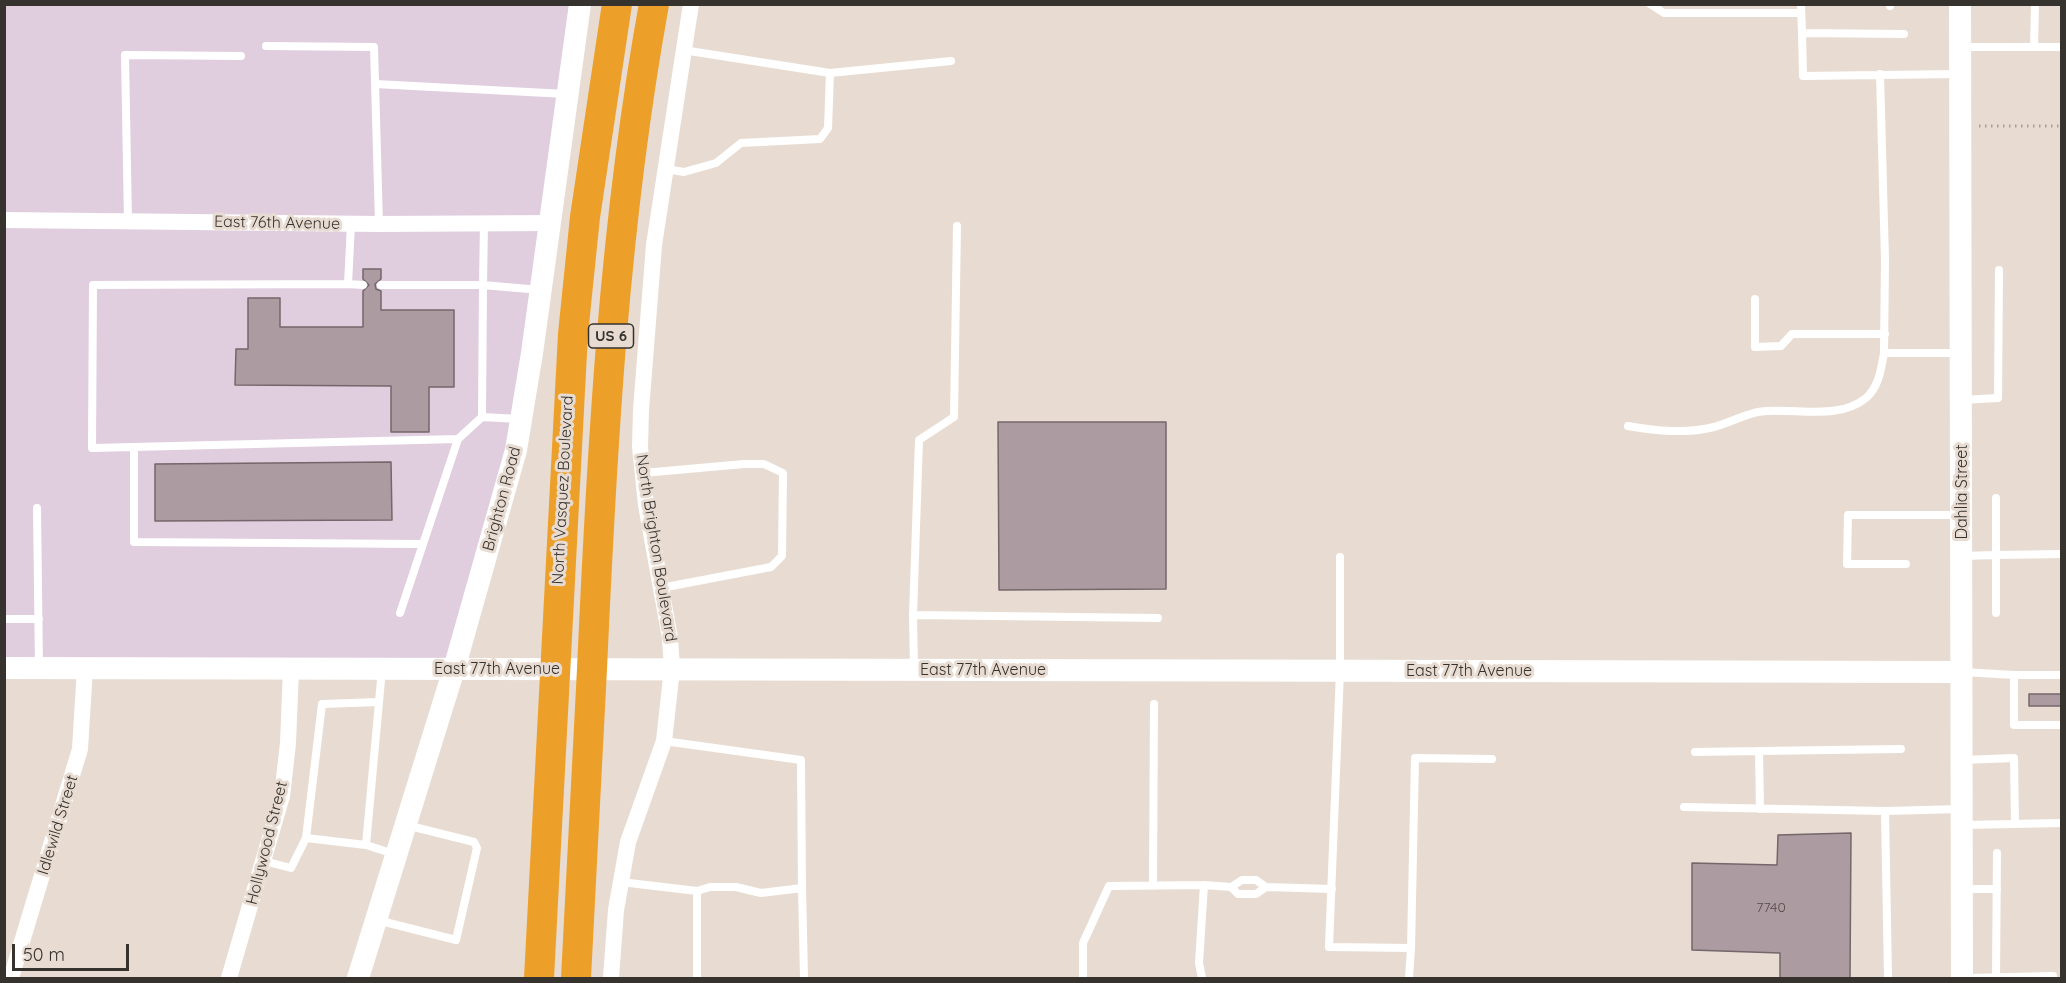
<!DOCTYPE html>
<style>
body{margin:0}
#map{position:relative;width:2066px;height:983px;overflow:hidden;background:#e8dcd2;font-family:Quicksand,sans-serif}
canvas{display:block}
.frame{position:absolute;inset:0;border:6px solid #36322e;pointer-events:none}
.scale{position:absolute;left:12px;top:944px;width:117px;height:27px;box-sizing:border-box;border:3px solid #36322e;border-top:0;padding-left:8px;font-size:18px;line-height:21px;white-space:nowrap;color:#36322e;-webkit-text-stroke:4px #e8dcd2;paint-order:stroke}
</style>
<div id="map">
<canvas width="2066" height="983"></canvas>
<div class="frame"></div>
<div class="scale">50 m</div>
</div>
<script>
const c = document.querySelector('canvas').getContext('2d');
c.lineJoin = 'round';
function paint(path, color) { c.fillStyle = color; c.fill(path, 'evenodd'); }
function trace(path, color, width, dash) { c.strokeStyle = color; c.lineWidth = width; c.lineCap = dash ? 'butt' : 'round'; c.setLineDash(dash || []); c.stroke(path); }
function drawText(font, color, halo, rows, align = 'center') {
  c.font = font + ' Quicksand,sans-serif'; c.lineWidth = 6; c.setLineDash([]); c.textBaseline = 'middle'; c.strokeStyle = halo; c.fillStyle = color; for (const [text, x, y, turn = 0] of rows) {
    c.save(); c.translate(x, y); c.rotate((+turn || 0) * Math.PI / 180); c.textAlign = isNaN(turn) ? turn : align; if (halo) c.strokeText(text, 0, 0); c.fillText(text, 0, 0); c.restore();
  }
}
paint(new Path2D(`
 M5 5H580L532 353 454 663 5 669Z`), '#e0cedf');
const building = new Path2D(`
 M363 269H381V279L375 284 376 289 381 291V310H454V387H429V432H391V386L235 385 236 349H248V298H280V327H363V291L369 285 363 279Z
 M998 422H1166V589L999 590Z
 M391 462 392 520 155 521V464Z
 M2029 694H2061V706H2029Z
 M1851 833 1850 978H1780V953L1692 950V863L1777 865 1778 835Z`);
paint(building, '#ac9ca1');
trace(building, '#74666a', 1.5);
trace(new Path2D(`
 M1979 126H2062`), '#a79e96', 3, [1.5, 4.5]);
trace(new Path2D(`
 M1650 4 1664 13H1801
 M1801 4 1802 33 1904 34
 M1890 4V6
 M1802 33 1803 76 1958 74
 M266 46 374 47 379 224
 M1960 47H2062
 M2034 47 2035 4
 M683 50 830 73 951 61
 M1880 74 1885 260 1884 353H1959
 M375 84 566 94
 M665 169 684 172 716 163 741 143 820 139 828 128 830 73
 M128 222 125 55 241 56
 M351 224 348 284 93 285 92 448 458 439 482 417 519 419
 M348 284 363 285
 M381 285H483L484 223
 M1755 299V347L1781 346 1792 334H1885
 M1961 400 1998 398 1999 270
 M482 417 483 285 540 290
 M1628 426C1657 431 1686 434 1714 427 1729 423 1743 415 1758 412 1791 406 1837 422 1866 398 1879 387 1881 369 1884 353
 M134 447V542L423 544
 M643 473 744 464H764L783 473 782 556 771 567 661 588
 M1996 498V555L2062 554
 M37 508 39 668
 M1962 556 1996 555V613
 M1340 557V671L1329 947 1411 948 1409 978
 M1906 564H1847L1848 515H1961
 M400 613 458 439
 M913 615 919 440 954 417 957 226
 M4 619H39
 M382 669 366 845 394 854
 M914 669 913 615 1158 618
 M1963 672 2014 675
 M2062 675H2014V725H2062
 M664 741 801 760 802 888
 M1695 752 1759 751
 M1963 760 2014 758 2015 824
 M1684 807 1885 811
 M1760 809 1759 751 1901 749
 M1964 825 2062 823
 M366 845 306 838 322 704 379 702
 M264 861 291 868 306 838
 M621 882 697 891
 M1204 885 1231 887 1238 894H1256L1266 887
 M1153 886 1154 704
 M1231 887 1242 880H1256L1266 887 1332 889
 M1964 889H1997
 M377 920 456 940 477 848 474 842 406 825
 M1411 948 1415 758 1492 759
 M697 978V891L710 887H736L761 893 802 888 804 978
 M1083 978V943L1109 886 1204 885 1199 963 1202 978
 M1888 978 1885 811 1960 809
 M1969 978 2053 976V978
 M1996 978 1997 853`), '#fff', 8);
trace(new Path2D(`
 M4 220 379 224 550 223
 M11 978 80 749 85 668
 M229 978 282 796 288 743 291 669
 M611 978 616 910 628 842 664 741 672 669 670 638 646 505 640 447 641 410 654 245 691 4`), '#fff', 16);
trace(new Path2D(`
 M1960 4 1962 978
 M4 668 1962 672
 M358 978 454 669 516 450 532 353 580 4`), '#fff', 22);
trace(new Path2D(`
 M539 978 573 334 585 217 617 4
 M576 978C581 875 587 772 592 669 602 447 614 224 654 4`), '#eda029', 30);
drawText('14px', '#544c4b', null, [
 ["7740",1771,908]
]);
for (const [x, y, w] of [
 [611,336,45]
]) { const box = new Path2D(); box.roundRect(x - w / 2, y - 12, w, 24, 4.5); c.fillStyle = '#e8dcd2'; c.fill(box); trace(box, '#36322e', 1.5); }
drawText('bold 15px', '#36322e', null, [
 ["US 6",611,336]
]);
drawText('16px', '#36322e', '#e8dcd2', [
 ["East 76th Avenue",277,223,1],
 ["North Vasquez Boulevard",563,490,-87],
 ["Dahlia Street",1962,492,-90],
 ["Brighton Road",502,499,-75],
 ["North Brighton Boulevard",656,548,81],
 ["East 77th Avenue",497,669],
 ["East 77th Avenue",983,670],
 ["East 77th Avenue",1469,671],
 ["Idlewild Street",58,825,-73],
 ["Hollywood Street",267,843,-76]
]);
</script>
